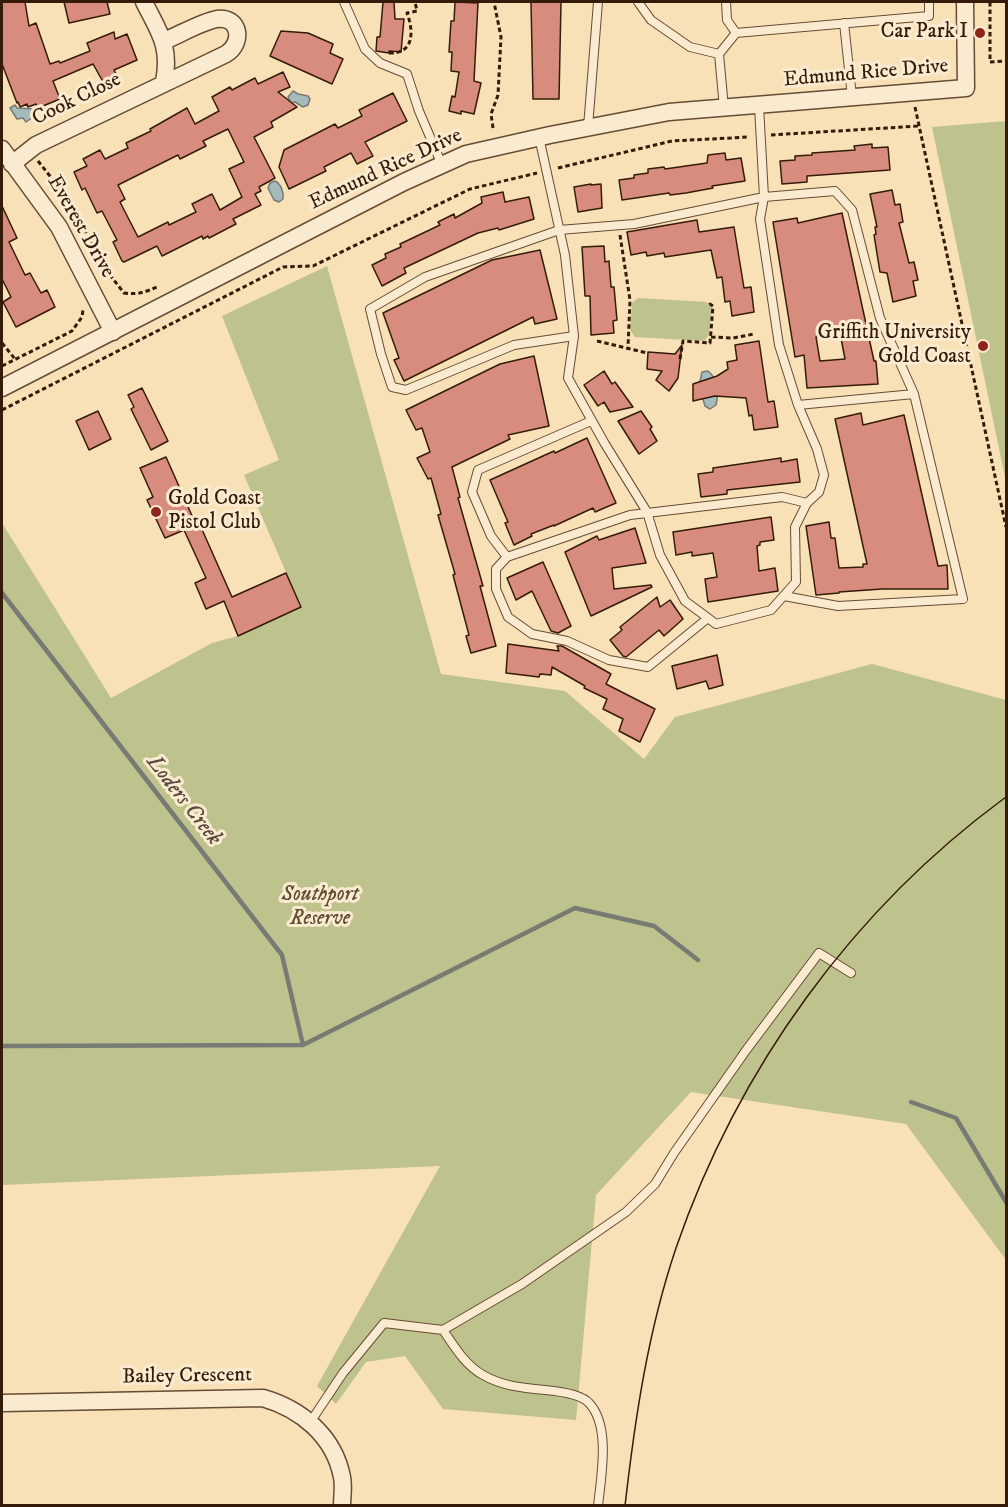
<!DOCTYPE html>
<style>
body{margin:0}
#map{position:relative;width:1008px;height:1507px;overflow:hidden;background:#f8e0b7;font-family:"IM FELL DW Pica",serif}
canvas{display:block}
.frame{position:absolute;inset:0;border:3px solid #351b09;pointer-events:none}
</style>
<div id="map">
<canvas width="1008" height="1507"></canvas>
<div class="frame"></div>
</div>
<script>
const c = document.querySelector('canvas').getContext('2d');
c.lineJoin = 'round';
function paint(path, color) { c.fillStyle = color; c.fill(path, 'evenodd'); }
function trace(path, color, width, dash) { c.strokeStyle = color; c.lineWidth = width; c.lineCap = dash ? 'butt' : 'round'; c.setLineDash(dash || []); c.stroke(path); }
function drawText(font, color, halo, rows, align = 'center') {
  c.font = font + ' "IM FELL DW Pica",serif'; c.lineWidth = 6; c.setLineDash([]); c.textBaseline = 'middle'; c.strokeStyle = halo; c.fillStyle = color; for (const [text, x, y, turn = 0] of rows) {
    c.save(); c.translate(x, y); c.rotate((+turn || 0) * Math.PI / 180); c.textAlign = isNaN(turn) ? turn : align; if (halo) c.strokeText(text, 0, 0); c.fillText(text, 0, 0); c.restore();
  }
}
paint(new Path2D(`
 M1006 121V482L932 127Z
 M327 266 441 674 565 691 644 759 675 717 872 664 1006 700V1260L906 1124 691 1092 596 1195 576 1420 443 1409 405 1356 366 1362 336 1404 317 1386 440 1166 2 1185V523L111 698 212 643 238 636 301 607 244 475 279 460 222 316Z
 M638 298 706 302 712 307 709 335 704 341 635 337 630 330 632 303Z`), '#bec28d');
const water = new Path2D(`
 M293 91 298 94 308 96 310 99 308 105 303 107 295 102 291 103 288 97Z
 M15 105 17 108 34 109 35 116 26 122 23 118 17 119 10 108Z
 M275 181C281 184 284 192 283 199L279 202 274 200 268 188 270 183Z
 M708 371C718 379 719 393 716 405L710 409 705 406 699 386 702 372Z`);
paint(water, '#a4babb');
trace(water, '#787a74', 1.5);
trace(new Path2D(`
 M2 593 282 955 303 1045
 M2 1046 303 1045 575 908 654 926 698 960
 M911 1102 956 1118 1006 1202`), '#787a74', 4.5);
const building = new Path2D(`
 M2 2H25L29 26 36 23 50 64 59 61 60 63 90 51 87 43 114 32 115 39 127 34 137 60 114 70 119 80 106 87 93 64 53 81 60 99 38 108 36 104 28 107 27 104 20 107 18 102 17 103 2 64Z
 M64 2H107L110 14 69 23Z
 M383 2H394L395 19H404L401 52 389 51V53L376 51 377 37H380Z
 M455 2 478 3 474 81 481 83 474 114 461 111V114L449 111 452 96 455 97 459 72 451 71 452 52H449L451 21H454Z
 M531 2H561L559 99H533Z
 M281 31 308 33 333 44 330 53 343 59 332 84 270 56Z
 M283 72 290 87 278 92 297 107 271 122 273 127 254 137 275 178 259 187 261 191 255 194 261 205 233 219 236 224 209 238 208 236 203 239 202 236 162 256 157 246 124 262 122 261 113 242 117 240 102 211 97 213 85 188 82 190 74 172 87 166 83 159 100 150 105 159 128 148 126 143 151 131 150 129 187 108 195 124 219 111 212 97 230 87 232 90 255 78 258 84ZM228 129 244 162 229 169 242 197 220 210 212 194 192 204 196 212 169 225 168 222 138 237 120 202 125 199 118 185 178 155 180 159 206 146 203 141Z
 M393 93 407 121 365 142 373 156 357 164 351 153 324 167 326 171 289 189 279 167 284 150 335 124 338 128 362 116 359 110Z
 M872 144V148L888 147 890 170 807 176V182L782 184 780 161 795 160V156L812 155V153L855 150 854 146Z
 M725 153 726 160 741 158 745 181 712 186 713 188 686 193 670 195 669 193 622 200 619 180 634 178V175L648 173V169L664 167 665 169 707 163 708 155Z
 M591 184V185L601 184 602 208 578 212 574 187Z
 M892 190 895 205 900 204 903 222 899 223 909 263 914 262 918 280 913 281 916 296 893 302 887 273 880 272 874 235 876 234 875 227H877L870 194Z
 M503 192 505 202 529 197 534 219 499 230 498 228 478 233 404 268 406 273 382 286 372 265 386 258 385 254 401 247 400 244 440 225 438 222 454 214 455 218 482 203 481 197Z
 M2 206 17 238 9 242 25 275 30 273 41 293 47 290 55 307 16 327 3 302 11 297 2 279Z
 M842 213 874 361H876L878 384 807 388 804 355 795 357 773 222 797 218 798 223ZM840 333 845 359 820 361 816 337Z
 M697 220 699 232 734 227 744 288 751 287 754 312 732 316 730 301 725 302 722 277 717 278 711 250 665 257 664 253 647 256 646 252 631 255 627 232Z
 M604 246 605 262 609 261 611 287H614L617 320 613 321 614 333 591 335 590 296H585L582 247Z
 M540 250 557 319 535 324 533 317 404 381 394 360 399 358 383 313 492 260Z
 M759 341 768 402 774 401 778 427 754 430 752 415 749 416 746 398 715 396 693 401V384L717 376 728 369 727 362 737 360 735 345Z
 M682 345 678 378 669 391 656 380 662 371 647 369 648 352 675 354Z
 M534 356 549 426 508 435 510 439 452 467 460 497 458 498 483 586H480L496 646 471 653 466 636 469 635 453 575 455 574 438 515 441 514 431 478 428 479 417 458 430 452 422 428 416 430 406 410 500 364Z
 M604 371 612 384 615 382 633 407 610 412 604 402 598 406 584 385Z
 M142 388 168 441 151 450 131 409 134 407 128 395Z
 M98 411 111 439 89 450 76 421Z
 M641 411 652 427 650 429 657 441 639 454 618 421Z
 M861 413 863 425 904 415 938 566 947 565 948 589H882L839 592V593L816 595 806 526 829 522 831 538H835L839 568 863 567V564H867L835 419Z
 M587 438 616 503 595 512 593 508 554 526V525L531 534 532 536 514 545 505 523 508 522 490 480 554 451 555 453Z
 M166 457 197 527 200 525 232 597 286 573 301 607 238 636 224 601 206 609 195 583 206 578 184 530 165 538 147 500 153 497 140 468Z
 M781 458V462L797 459 800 482 727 490V494L701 497 698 474 713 472V468Z
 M771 517 774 540 760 542V545L757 546 759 571 775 568 778 591 708 602 705 579 717 577 713 553 692 556V552L676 555 673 532Z
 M635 528 646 563 612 568 614 589 651 585 652 587 591 616 565 552 597 536 599 540Z
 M543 562 571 626 558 633 551 631 532 591 516 600 507 578Z
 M657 597 660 607 670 600 683 619 664 636 659 630 626 657 623 656 610 640 622 630 620 627Z
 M508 644 559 651 557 646H562L611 674 606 684 655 709 640 742 619 731 623 719 603 709 607 699 584 688 585 686 552 667 551 675 540 674 539 677 506 673Z
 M717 655 723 685 709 689 706 681 677 689 672 666Z`);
paint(building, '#d88c7d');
trace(building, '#351b09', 1.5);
const service = new Path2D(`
 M344 2 365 49 380 63 407 74 419 111 442 165
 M638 2 651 20 690 47 719 54
 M726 2 727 20 736 33
 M844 23 852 97
 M724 108 719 54 736 33 929 16V2
 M588 127 598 2
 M539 137 565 255 574 336 568 378 605 444 647 512 660 555 685 601 716 624 771 610 796 582 795 527 807 503 819 492 824 475 817 449 798 405 779 345 760 219 764 197 759 106
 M574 336 514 345 406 390 392 387 381 354 370 309 425 277 559 230 634 224 764 197 835 191 852 210 880 318 914 394 963 599 838 606 784 596
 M798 405 914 394
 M591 421 478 470 472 492 491 536 507 557 630 515 782 497 807 503
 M507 557 496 569V589L508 617 532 634 567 641 609 660 648 667 708 618
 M443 1330C454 1346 465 1365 483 1375 502 1386 523 1388 545 1390 556 1391 581 1394 589 1403 611 1426 601 1477 598 1506
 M311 1421 343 1373 384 1323 443 1330 522 1284 626 1212 655 1184 674 1153 747 1049 819 953 851 973`);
const minor = new Path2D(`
 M144 2C159 32 171 46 164 82
 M2 149 59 227 113 332
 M12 164 36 145 226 54C244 43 240 16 217 19 201 22 179 35 164 41
 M2 388 404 182 466 154 550 135 669 112 966 88 965 2
 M2 1403 263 1398C301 1409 334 1436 342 1477 344 1486 342 1496 342 1506`);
trace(service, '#664c34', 10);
trace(minor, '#664c34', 19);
trace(new Path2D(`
 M990 2V62L1006 61
 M389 53C414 54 414 32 407 13L417 11 415 2
 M915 107 1006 527
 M493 128 491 114 498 95 501 37 494 2
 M771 135 919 126
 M38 161 69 200 106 270 124 293C138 295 146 292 159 286
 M558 168 672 141 749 137
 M620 235 630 300 628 347
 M711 337 733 338 754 334
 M597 341 647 353
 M2 343 15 359
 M680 359 683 341 710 343 713 306 710 304 709 305
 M2 366 72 331 82 317 83 310
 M2 410 283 267 313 266 470 189 537 173`), '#351b09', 3, [4.5, 3]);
trace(service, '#faebd0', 8);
trace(minor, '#faebd0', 16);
trace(new Path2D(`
 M625 1506C635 1418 648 1331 676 1248 738 1068 853 909 1006 797`), '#351b09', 1.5);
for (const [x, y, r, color] of [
 [980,33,6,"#8f2418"],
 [983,346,6,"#8f2418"],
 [156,512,6,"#8f2418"]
]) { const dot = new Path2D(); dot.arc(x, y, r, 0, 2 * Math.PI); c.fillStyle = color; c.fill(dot); trace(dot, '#faebd0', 2); }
drawText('21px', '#351b09', '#faebd0', [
 ["Car Park I",968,33],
 ["Griffith University",971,334],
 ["Gold Coast",971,358],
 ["Gold Coast",168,500,"left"],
 ["Pistol Club",168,524,"left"]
], 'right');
drawText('21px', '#351b09', '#faebd0', [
 ["Edmund Rice Drive",866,74,-5],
 ["Cook Close",77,100,-26],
 ["Edmund Rice Drive",386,170,-25],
 ["Everest Drive",80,227,60],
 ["Bailey Crescent",187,1377,-1]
]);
drawText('italic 21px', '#5e4d31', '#faebd0', [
 ["Southport",320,896],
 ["Reserve",320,920]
]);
drawText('italic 22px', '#564b3e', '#faebd0', [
 ["Loders Creek",183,801,52]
]);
</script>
